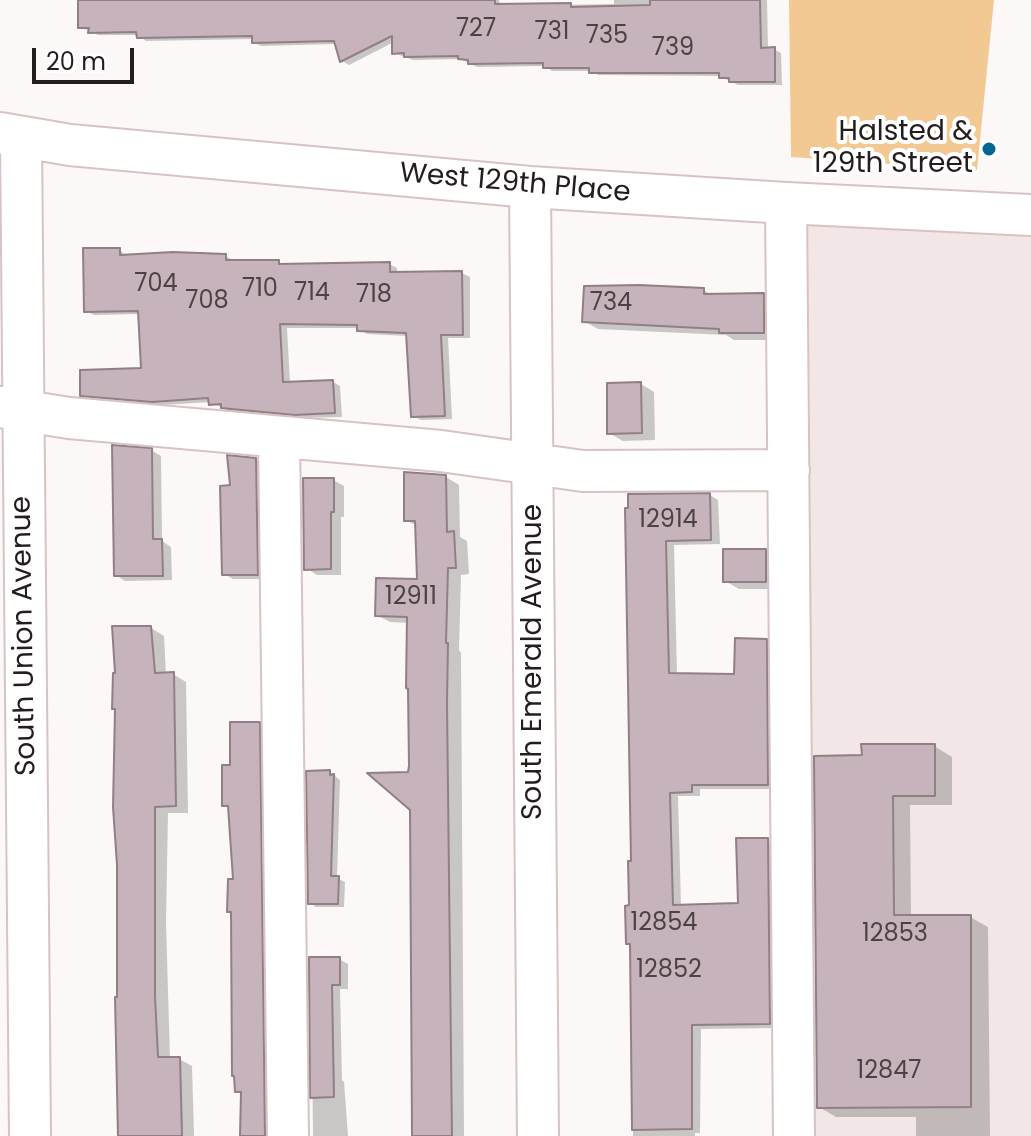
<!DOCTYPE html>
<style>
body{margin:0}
#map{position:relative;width:1031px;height:1136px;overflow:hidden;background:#fcf8f8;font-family:Poppins,sans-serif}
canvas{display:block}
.scale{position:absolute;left:32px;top:48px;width:102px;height:36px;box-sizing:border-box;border:4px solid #241d1d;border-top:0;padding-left:10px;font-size:24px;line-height:28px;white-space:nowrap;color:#241d1d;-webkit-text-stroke:6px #fff;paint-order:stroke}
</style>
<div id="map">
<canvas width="1031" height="1136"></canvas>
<div class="scale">20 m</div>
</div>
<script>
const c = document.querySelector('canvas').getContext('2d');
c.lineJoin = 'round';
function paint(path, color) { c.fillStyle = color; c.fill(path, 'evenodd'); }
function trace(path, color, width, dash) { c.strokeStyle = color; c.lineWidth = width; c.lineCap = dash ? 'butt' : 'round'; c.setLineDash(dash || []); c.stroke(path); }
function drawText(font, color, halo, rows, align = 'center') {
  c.font = font + ' Poppins,sans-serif'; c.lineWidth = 8; c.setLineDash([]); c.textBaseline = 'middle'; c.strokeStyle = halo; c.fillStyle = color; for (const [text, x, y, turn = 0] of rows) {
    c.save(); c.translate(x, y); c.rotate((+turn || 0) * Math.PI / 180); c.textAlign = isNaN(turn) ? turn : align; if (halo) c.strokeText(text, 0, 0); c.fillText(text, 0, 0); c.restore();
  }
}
paint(new Path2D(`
 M791 207 1031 222V1136H798Z`), '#f2e7e6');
paint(new Path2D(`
 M789 0H994L977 170 791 157Z`), '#f2c992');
paint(new Path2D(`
 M80 0H499L501 6 614 4V0H767L768 49H774L781 53 782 85H738L719 76 598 75 591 71H552L545 66 477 67 461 59 413 60 394 53V42L349 65 342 61 337 44 261 46 254 42V39L146 41 138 35H98L80 27Z
 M120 250 127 257 225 256 233 260 278 262 285 266 389 264 397 268V274L462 273 470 277V338H448L452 419 421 420 413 416 408 336 367 334 359 328H287L290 383 333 382 340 386 342 417 303 418 231 412 210 402 162 405 90 399 82 395 143 370 140 314 94 315 86 311Z
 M703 290 714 296 763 295 777 303V340H734L726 335 598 329 584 321Z
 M641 384 654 392 655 440 623 441 609 433Z
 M151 450 161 456 162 541 171 547 172 580 125 581 116 575Z
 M256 460 265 465 266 579H233L224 574 232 487Z
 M446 477 459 485 460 537 467 541 469 574 461 575 459 650 461 653 464 1136H414L409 623 390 622 377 615 419 581 417 526 406 520Z
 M333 480 344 486V517H341V575H317L306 568Z
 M710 495 718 500 720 544 674 545 677 675 736 676 766 641 775 646 776 789H700V796H678L681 906 740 905 768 840 777 845 778 1028 701 1029 700 1133H695V1136H633V863L627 510Z
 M765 551 779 559V589H739L725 581Z
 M151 628 164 636 166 675 173 674 186 682 188 813H168L166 923 170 1059H179L192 1066 194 1136H119V999Z
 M259 724 268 729 273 1136H242V1094L237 1091 235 881 231 809 224 805 232 767Z
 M934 746 952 757V805H910L911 917H970L988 927 990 1136H916V1117H836L819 1107 865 757Z
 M330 772 340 780 337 878 345 882 344 907H316L310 903Z
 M311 959H339L348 964V989H340L342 1080 344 1082 348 1136H313Z`), '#0003');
const building = new Path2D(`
 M78 0H495V4L571 3V7L650 5V0H760L761 48 775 47V82H729V78H719V73H589V68H543V63L468 64V60L458 59V56L404 57V53L392 54V36L340 62 334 41 252 43V36L137 38 136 32 88 33 89 28H78Z
 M83 248H120V255L173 252 226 254V260H279V264L390 262V272L462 271 463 335H441L445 416 411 417 406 333 357 331V325L280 324 283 382 333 380 335 413 294 415 221 408V404L209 405 208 398 152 402 80 396V370L141 368 138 311 84 312Z
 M639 285 704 288V294L764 293V333H719V329L582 322 584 286Z
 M641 382 642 433 607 434V383Z
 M112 445 152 448 153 539H162L163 576H114Z
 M227 455 256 458 258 575H222L220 486 230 485Z
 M404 472 446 475 447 532 454 531 456 568H448L446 643H448L447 703 452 1136H412L410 810 367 773 408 772 409 766 408 689 406 688 407 617 375 616 376 578 417 579 415 521H404Z
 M303 478H334V512H331V569L304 570Z
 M710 493 711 540 666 541 669 673 734 674 735 638 767 639 768 785H692V792L670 793 673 905 738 903 736 838H768L770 1024 692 1025V1129L632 1130 630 944H626L625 906 629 905 628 861H631L625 508H628V494Z
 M723 549H766V582H723Z
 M112 626H151L155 673 174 672 176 806 155 807V996L158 1057H180L182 1136H118L115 997H117V865L113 807 115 709H112L113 673H115Z
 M230 722H260L265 1136H240L241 1092H235L234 1076H232L231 912H227L228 879H233L228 806H222V765H230Z
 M861 744H935V796H893L894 915H971V1107L817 1108 814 756 862 755Z
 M330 770V775L334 774 331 876H339L338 904H308L306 771Z
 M309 957H340V985H332L334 1097 310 1098Z`);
paint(building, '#c6b3bb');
trace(building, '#917f86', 2);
const minor = new Path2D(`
 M0 133 70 145 530 187 786 203 1031 215
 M21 137 30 1136
 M530 187 538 1136
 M786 203 794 1136
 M0 407 69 418 441 451 583 471 789 470
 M279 437 288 1136`);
trace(minor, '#d8c3c3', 44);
trace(minor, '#fff', 40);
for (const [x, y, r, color] of [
 [989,149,8,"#036796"]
]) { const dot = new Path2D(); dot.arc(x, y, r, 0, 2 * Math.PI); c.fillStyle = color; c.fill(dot); trace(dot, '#fff', 3); }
drawText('24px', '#4c4244', null, [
 ["727",476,30],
 ["731",552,33],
 ["735",607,37],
 ["739",673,49],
 ["704",156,285],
 ["710",260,290],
 ["714",312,294],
 ["718",374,296],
 ["708",207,302],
 ["734",611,304],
 ["12914",668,521],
 ["12911",411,598],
 ["12854",664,924],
 ["12853",895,935],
 ["12852",669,971],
 ["12847",889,1072]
]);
drawText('28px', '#241d1d', '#fff', [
 ["Halsted &",973,133],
 ["129th Street",973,165]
], 'right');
drawText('28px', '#241d1d', '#fff', [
 ["West 129th Place",515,184,5],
 ["South Union Avenue",25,636,-91],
 ["South Emerald Avenue",534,662,-90]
]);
</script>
